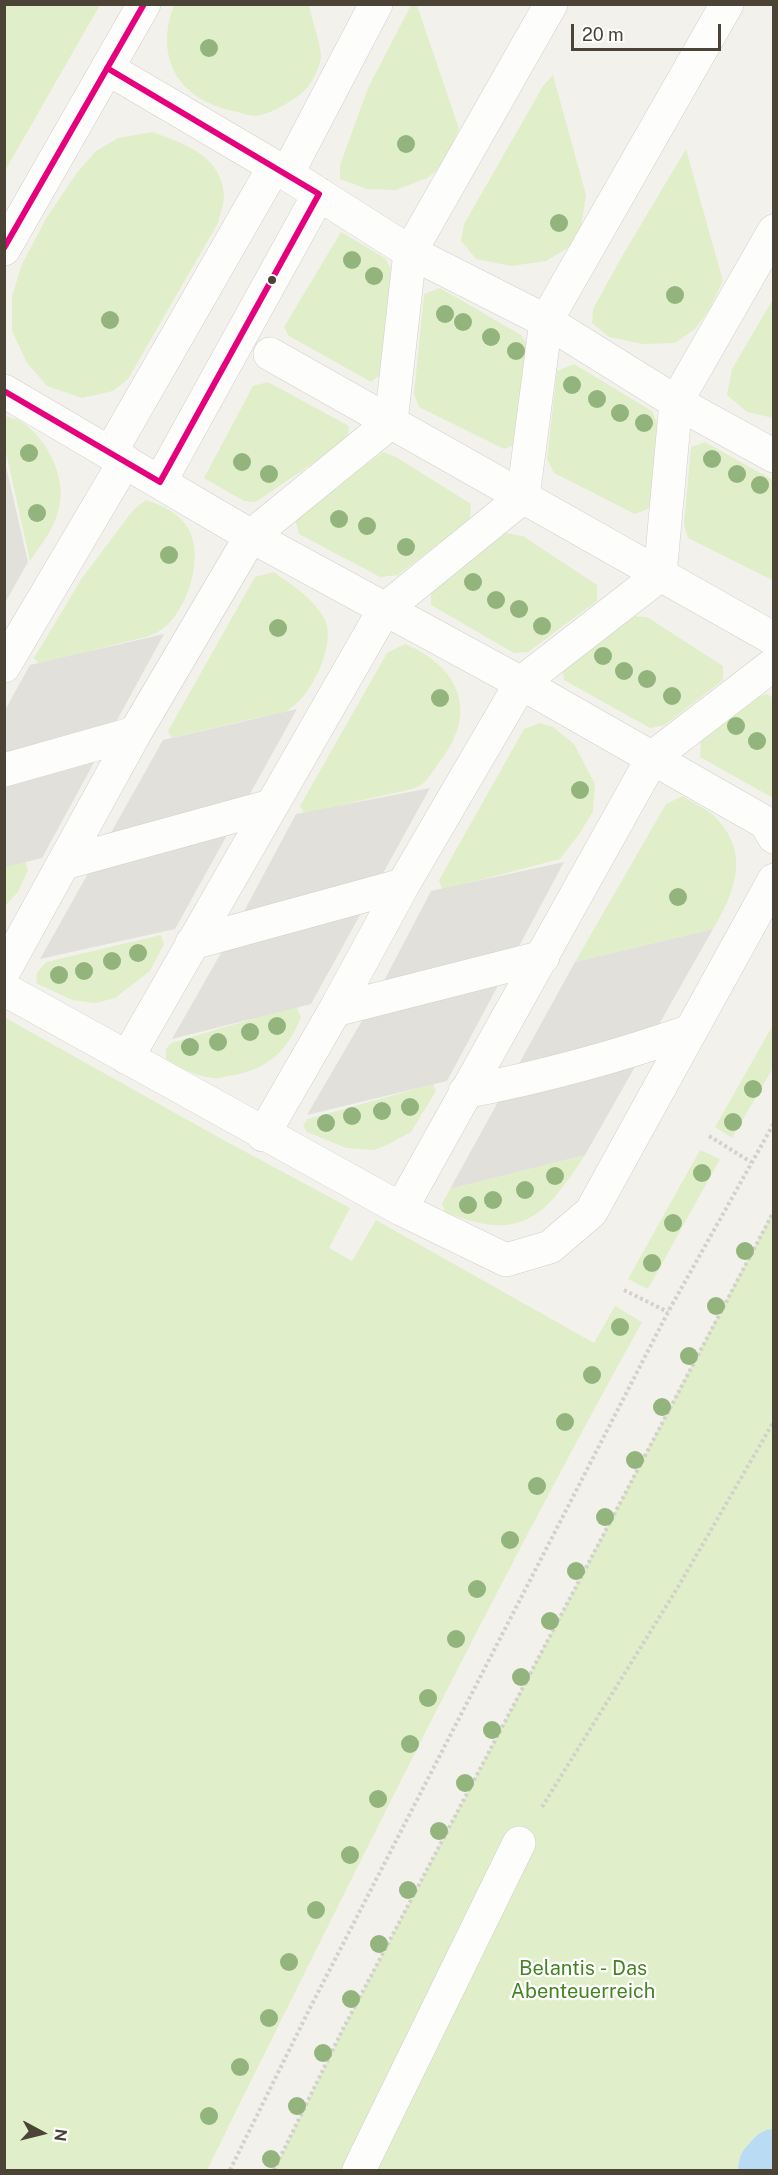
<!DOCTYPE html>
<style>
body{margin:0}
#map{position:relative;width:778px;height:2175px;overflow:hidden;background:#f3f1ec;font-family:"Public Sans",sans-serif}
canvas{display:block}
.frame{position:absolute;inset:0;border:6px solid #4b4336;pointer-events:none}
.north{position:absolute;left:12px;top:2103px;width:60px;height:60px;-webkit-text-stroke:4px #fff;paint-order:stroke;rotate:97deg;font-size:16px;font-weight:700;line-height:24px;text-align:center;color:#4b4336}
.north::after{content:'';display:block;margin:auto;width:21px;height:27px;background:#4b4336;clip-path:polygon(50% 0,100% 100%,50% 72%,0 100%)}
.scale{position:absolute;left:571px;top:24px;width:150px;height:27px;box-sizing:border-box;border:3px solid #4b4336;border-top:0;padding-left:8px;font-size:18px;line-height:21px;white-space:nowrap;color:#4b4336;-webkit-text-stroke:4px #fff;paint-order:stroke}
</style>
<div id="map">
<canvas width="778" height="2175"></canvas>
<div class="frame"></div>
<div class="north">N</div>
<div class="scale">20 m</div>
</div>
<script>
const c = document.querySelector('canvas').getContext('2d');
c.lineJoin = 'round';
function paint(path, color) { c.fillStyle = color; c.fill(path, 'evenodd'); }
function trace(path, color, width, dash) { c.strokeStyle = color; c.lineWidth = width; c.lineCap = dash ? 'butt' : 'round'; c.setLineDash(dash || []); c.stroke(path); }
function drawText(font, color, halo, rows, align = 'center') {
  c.font = font + ' "Public Sans",sans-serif'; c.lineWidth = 4.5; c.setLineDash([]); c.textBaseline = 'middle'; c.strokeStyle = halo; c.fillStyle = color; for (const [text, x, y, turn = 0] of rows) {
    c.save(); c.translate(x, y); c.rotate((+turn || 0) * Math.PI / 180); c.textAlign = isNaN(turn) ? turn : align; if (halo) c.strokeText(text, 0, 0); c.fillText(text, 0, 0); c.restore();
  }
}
paint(new Path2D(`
 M5 4 100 5 5 171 4 5Z
 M174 5H309C311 16 322 49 321 58 320 65 314 78 310 84 302 97 270 115 255 116 249 116 240 112 233 111 178 99 154 58 174 5Z
 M411 5H417L459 129 444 165 427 178 396 190 367 189 340 179V165L368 88Z
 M553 75 586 195 581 227 571 246 546 261 511 266 476 259 461 241 464 224 543 86Z
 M152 132C185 144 221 155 224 195 224 204 220 214 218 223L128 379 113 391 82 398 47 386 27 363 12 331V296L22 264 47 217 76 174 96 151 118 138Z
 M686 149 723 281 710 308 695 329 675 343 643 344 609 337 592 323 593 309 621 258Z
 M341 232 385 258 392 271 383 373 371 382 289 336 284 327Z
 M440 288 521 335 529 347 517 444 504 449 419 407 414 394 424 294Z
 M773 299V418L747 412 727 395 732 369Z
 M574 364 652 411 658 425 650 508 635 514 554 473 547 459 557 371Z
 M268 382 349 426 347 440 256 502 244 501 204 478 253 386Z
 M5 416C10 418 18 419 22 422 49 441 68 480 58 512 53 530 40 546 30 561L5 448Z
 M705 442 773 480 772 580 688 538 684 525 691 447Z
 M383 452 396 457 471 504 470 519 398 575 380 577 299 534 295 518Z
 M146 500C161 505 175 511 185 524 208 551 187 618 156 633 146 638 132 640 121 643 94 650 67 657 40 665L34 658 82 578 134 509Z
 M505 533 523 536 597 585V601L528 652 514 653 431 605V590Z
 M274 572C292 585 313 598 324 618 338 643 311 697 288 710 280 715 266 715 257 718 228 724 200 731 172 738L168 731 255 577Z
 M632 616 647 617 723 666V680L665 725 650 728 564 680 562 665Z
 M405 644C460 667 478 712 441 760 435 768 426 784 417 787 406 792 392 793 381 796 355 802 330 808 305 814L300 806 387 653Z
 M767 694 773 698V798L700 757 701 738 753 698Z
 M540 723 553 727 574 744 595 784 593 811 580 833 560 859 442 890 439 880 524 729Z
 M683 796C692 803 710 810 717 819 750 854 735 892 713 929L575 962 666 804Z
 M24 859 28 870 18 892 5 906V864Z
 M161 935 164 944 150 971 115 998 95 1003 72 1000 36 983 37 973 46 962Z
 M296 1006 301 1017C287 1052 266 1071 228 1076 224 1077 219 1079 214 1078 198 1077 179 1068 166 1059V1049L171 1043Z
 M4 1017 218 1137 350 1208 329 1248 352 1261 376 1220 594 1343 615 1306 642 1322C488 1600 348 1886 207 2170H5Z
 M773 1025V1068L732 1138 715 1127Z
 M433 1084 436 1091 411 1132 389 1144 374 1150 346 1148 307 1132 303 1125 308 1119Z
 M700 1150 720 1159 648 1289 628 1279Z
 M585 1155C544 1218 521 1243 445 1212L442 1204 450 1189Z
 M773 1211V2170H274L343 2029Z`), '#e0efca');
paint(new Path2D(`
 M5 462 28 562 5 603H4Z
 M164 634 42 858 5 867V710L30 665Z
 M297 709 175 929 40 959 163 740Z
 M430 788 311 1004 172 1039 233 932 296 814Z
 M564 862 447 1081 307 1115 374 1000 431 891Z
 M713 929 585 1155 450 1189 575 962Z`), '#e2e0db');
trace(new Path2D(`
 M764 2170 765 2165 774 2155`), '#b9dbf4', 52);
const minor = new Path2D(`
 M107 68 287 174 410 252 546 321 676 402 774 456
 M287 174 376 4
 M4 249 144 4
 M270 354 774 639
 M4 391 251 536 521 683 766 823 774 837
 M110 453 274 167
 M160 482 319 194
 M4 666 125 461
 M4 770 135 733
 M64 863 271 806
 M192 943 403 885
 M4 971 135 733 251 536 391 422 410 252 551 4
 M4 989 401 1209 506 1260 550 1247 591 1212 774 880
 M335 1010 543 957
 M127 1058 384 610 523 497 546 321 727 4
 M465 1092C541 1077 617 1057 690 1031
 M263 1135 335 1010 403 885 521 683 660 575 676 402 774 231
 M401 1209 653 757 774 664
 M359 2170 519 1843`);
trace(minor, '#d1cfc9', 34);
trace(new Path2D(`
 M709 1136 751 1162
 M624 1290 668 1312
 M542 1807 678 1587 774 1421
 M230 2170 309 2010 668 1312 774 1123
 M274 2170 343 2029 774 1211`), '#d3d1cb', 4, [3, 3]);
trace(minor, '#fdfdfc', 33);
trace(new Path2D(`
 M4 248 144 4
 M4 391 160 482 319 194 107 68`), '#e5007d', 6);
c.fillStyle = '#93b57d';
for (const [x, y] of [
 [209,48],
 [406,144],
 [559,223],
 [352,260],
 [374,276],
 [675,295],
 [445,314],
 [110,320],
 [463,322],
 [491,337],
 [516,351],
 [572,385],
 [597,399],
 [620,413],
 [644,423],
 [29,453],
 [712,459],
 [242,462],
 [269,474],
 [737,474],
 [760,485],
 [37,513],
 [339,519],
 [367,526],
 [406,547],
 [169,555],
 [473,582],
 [496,600],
 [519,609],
 [542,626],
 [278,628],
 [603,656],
 [624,671],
 [647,679],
 [672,696],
 [440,698],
 [736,726],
 [757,741],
 [580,790],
 [678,897],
 [138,953],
 [112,961],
 [84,971],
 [59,975],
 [277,1026],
 [250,1032],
 [218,1042],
 [190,1047],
 [753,1089],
 [410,1107],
 [382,1111],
 [352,1116],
 [733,1122],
 [326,1123],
 [702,1173],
 [555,1176],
 [525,1190],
 [493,1200],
 [468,1205],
 [673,1223],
 [745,1251],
 [652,1263],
 [716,1306],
 [620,1327],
 [689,1356],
 [592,1375],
 [662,1407],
 [565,1422],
 [635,1460],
 [537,1486],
 [605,1517],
 [510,1540],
 [576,1571],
 [477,1589],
 [550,1621],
 [456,1639],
 [521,1677],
 [428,1698],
 [492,1730],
 [410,1744],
 [465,1783],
 [378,1799],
 [439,1831],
 [350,1855],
 [408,1890],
 [316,1910],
 [379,1944],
 [289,1962],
 [351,1999],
 [269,2018],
 [323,2053],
 [240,2067],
 [297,2106],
 [209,2116],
 [271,2159]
]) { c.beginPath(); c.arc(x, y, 9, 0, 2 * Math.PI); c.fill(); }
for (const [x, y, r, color] of [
 [272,280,5,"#4b4336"]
]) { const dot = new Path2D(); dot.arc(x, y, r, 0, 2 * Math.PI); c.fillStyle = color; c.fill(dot); trace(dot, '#fff', 2); }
drawText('20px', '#458422', '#fff', [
 ["Belantis - Das",583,1969],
 ["Abenteuerreich",583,1992]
]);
</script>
